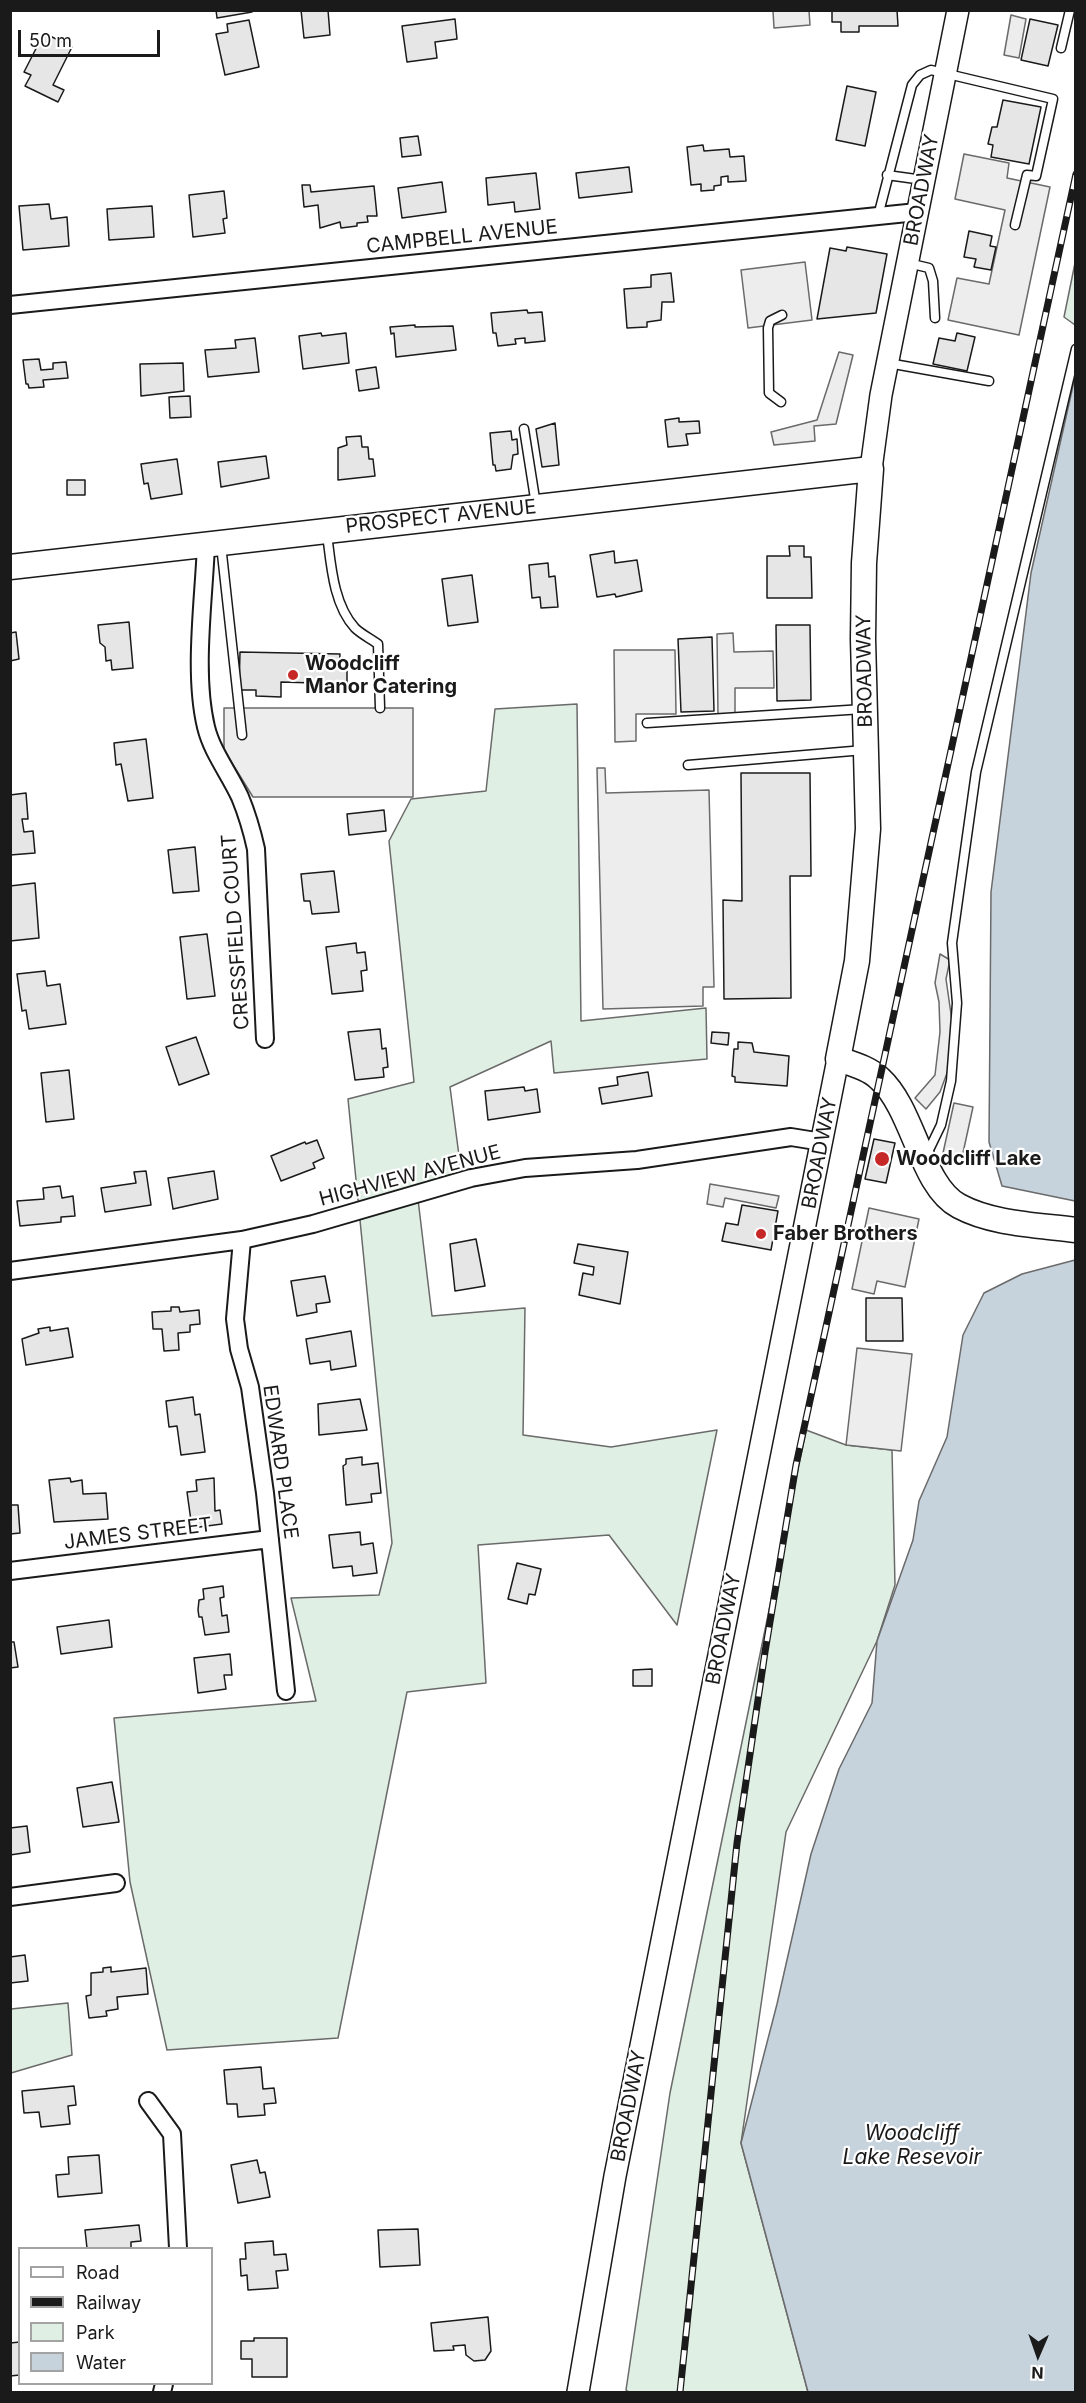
<!DOCTYPE html>
<style>
body{margin:0}
#map{position:relative;width:1086px;height:2403px;overflow:hidden;background:#fff;font-family:Inter,sans-serif}
canvas{display:block}
.frame{position:absolute;inset:0;border:12px solid #1a1a1a;pointer-events:none}
.legend{position:absolute;left:18px;top:2247px;width:195px;height:138px;box-sizing:border-box;background:#fff;border:2px solid #a3a3a3;margin:0;padding:8px 10px;list-style:none;font-size:18px;color:#1a1a1a}
.legend li{display:flex;align-items:center;gap:12px;height:30px}
.legend b{width:30px;border:2px solid #a3a3a3}
.north{position:absolute;left:1008px;top:2325px;width:60px;height:60px;-webkit-text-stroke:4px #fff;paint-order:stroke;rotate:182deg;font-size:16px;font-weight:700;line-height:24px;text-align:center;color:#1a1a1a}
.north::after{content:'';display:block;margin:auto;width:21px;height:27px;background:#1a1a1a;clip-path:polygon(50% 0,100% 100%,50% 72%,0 100%)}
.scale{position:absolute;left:18px;top:30px;width:142px;height:27px;box-sizing:border-box;border:3px solid #1a1a1a;border-top:0;padding-left:8px;font-size:18px;line-height:21px;white-space:nowrap;color:#1a1a1a;-webkit-text-stroke:4px #fff;paint-order:stroke}
</style>
<div id="map">
<canvas width="1086" height="2403"></canvas>
<div class="frame"></div>
<ul class="legend">
<li><b style="height:8px;background:#fff"></b>Road</li>
<li><b style="height:8px;background:#1a1a1a"></b>Railway</li>
<li><b style="height:16px;background:#e0efe3"></b>Park</li>
<li><b style="height:16px;background:#c6d2dc"></b>Water</li>
</ul>
<div class="north">N</div>
<div class="scale">50 m</div>
</div>
<script>
const c = document.querySelector('canvas').getContext('2d');
c.lineJoin = 'round';
function paint(path, color) { c.fillStyle = color; c.fill(path, 'evenodd'); }
function trace(path, color, width, dash) { c.strokeStyle = color; c.lineWidth = width; c.lineCap = dash ? 'butt' : 'round'; c.setLineDash(dash || []); c.stroke(path); }
function drawText(font, color, halo, rows, align = 'center') {
  c.font = font + ' Inter,sans-serif'; c.lineWidth = 4.5; c.setLineDash([]); c.textBaseline = 'middle'; c.strokeStyle = halo; c.fillStyle = color; for (const [text, x, y, turn = 0] of rows) {
    c.save(); c.translate(x, y); c.rotate((+turn || 0) * Math.PI / 180); c.textAlign = isNaN(turn) ? turn : align; if (halo) c.strokeText(text, 0, 0); c.fillText(text, 0, 0); c.restore();
  }
}
const green = new Path2D(`
 M1075 263 1076 325H1075L1064 317Z
 M577 704 581 1021 706 1008 707 1059 554 1073 551 1041 450 1087 463 1186 417 1191 432 1316 525 1308 523 1435 611 1447 717 1430 677 1625 609 1535 478 1545 486 1683 407 1692 338 2038 167 2050 130 1882 114 1718 316 1701 291 1598 379 1595 392 1543 348 1099 414 1082 389 841 411 799 486 791 495 709Z
 M806 1430 846 1445 892 1450 895 1585 877 1641 786 1832 741 2143 808 2392H629L626 2390 670 2093Z
 M68 2003 72 2055 11 2073V2009Z`);
paint(green, '#e0efe3');
trace(green, '#6a6a6a', 1.5);
const parking = new Path2D(`
 M773 11H809L810 25 774 28Z
 M1011 15 1026 19 1019 58 1004 55Z
 M964 154 1009 163 1007 178 1050 187 1019 335 948 320 957 278 989 284 1005 210 955 199Z
 M805 262 812 320 748 328 741 270Z
 M839 352 853 355 836 424 814 426 815 441 774 445 771 432 817 420Z
 M733 633 734 652 773 651 774 688H735V715L718 716 717 634Z
 M614 650H675L676 714H636V741L615 742Z
 M224 708H413V797H253L224 750Z
 M597 768H605L606 793 709 790 714 987H703V1006L603 1009Z
 M940 954 950 960 946 979 953 1028 950 1065 940 1092 926 1109 915 1098 935 1075 940 1032 939 1002 935 983Z
 M954 1103 973 1107 961 1162 943 1153Z
 M710 1184 779 1196 776 1208 725 1198 723 1207 707 1204Z
 M869 1208 919 1219 905 1287 877 1281 874 1294 852 1289Z
 M857 1348 912 1354 901 1451 846 1445Z`);
paint(parking, '#ededed');
trace(parking, '#6a6a6a', 1.5);
const water = new Path2D(`
 M1075 377V1201L1002 1186 989 1142 991 892 1031 573Z
 M1075 1260V2392H808L741 2143 777 2004 811 1854 839 1769 872 1703 877 1641 913 1540 919 1501 947 1437 963 1335 984 1293 1022 1274Z`);
paint(water, '#c6d2dc');
trace(water, '#6a6a6a', 1.5);
const building = new Path2D(`
 M216 10H251L252 12 217 18Z
 M301 10H328L330 35 304 38Z
 M832 10H897L898 26H859V32H841V22H832Z
 M455 19 457 39 435 42 437 58 407 62 402 26Z
 M1030 19 1058 25 1048 66 1021 60Z
 M249 20 259 67 225 75 216 34 228 32 227 24Z
 M44 33 72 47 53 85 64 90 58 102 25 86 31 75 24 72Z
 M847 86 876 92 865 146 836 140Z
 M1003 100 1041 107 1029 164 991 157 993 145 988 144 992 127H997Z
 M418 136 421 155 402 157 400 138Z
 M703 145 704 151 729 149 730 157 744 156 746 181 728 182V176L721 177V185L714 186V190L701 191V184L691 185 687 147Z
 M629 167 632 192 579 198 576 173Z
 M536 173 540 209 515 212 514 202 488 205 486 178Z
 M442 182 446 212 402 218 398 188Z
 M302 185H310L311 192 374 186 377 216H367L368 222 357 223V226L341 228 340 222 320 228 318 205 304 207Z
 M224 191 227 218 223 219 225 233 193 237 189 195Z
 M49 204 51 219 67 217 69 246 23 250 19 206Z
 M152 206 154 237 109 240 107 209Z
 M969 231 992 236 990 246 996 247 991 270 974 267 976 259 964 257Z
 M847 247 887 254 876 313 817 319 830 248 846 251Z
 M671 273 674 302H662L661 320 647 322V327L627 328 624 289 651 287V275Z
 M527 310 528 313 542 312 545 341 525 343V338L515 339 516 344 498 346 496 333H493L491 313Z
 M415 325V327L453 326 456 350 396 357 394 333 391 334 390 327Z
 M321 333 322 336 346 333 349 363 303 369 299 336Z
 M957 333 975 337 967 371 933 364 939 338 955 341Z
 M255 338 259 372 208 377 205 350 236 348 235 340Z
 M39 359 41 370 53 369V363L66 362 68 378 43 380 44 387 29 388 28 384H26L23 360Z
 M183 363 184 391 141 396 140 364Z
 M376 367 379 388 359 391 356 370Z
 M190 396 191 417 170 418 169 397Z
 M679 418V422L699 421 700 433 686 434 688 445 668 447 665 420Z
 M555 423 559 465 542 467 536 429Z
 M511 431 512 440 517 439 518 454 513 455 511 469 496 471 495 465H493L490 433Z
 M361 436 362 447H368L369 459H373L375 476 338 480V448L347 445 346 437Z
 M266 456 269 478 221 487 218 462Z
 M177 459 182 494 151 499 148 483 144 484 141 464Z
 M67 480H85V495H67Z
 M789 546H804V557H811L812 598H767V556H790Z
 M614 551 615 563 637 560 642 591 616 597 615 594 597 597 590 555Z
 M548 563 549 577 555 576 558 607 541 608 540 597 532 598 529 565Z
 M472 575 478 622 448 626 442 579Z
 M129 622 133 668 112 670 111 660 106 661 105 647 100 643 98 625Z
 M776 625H810L811 700 777 701Z
 M16 632 19 659 10 661V633Z
 M712 637 714 711 681 712 678 639Z
 M240 652 340 654 339 668H347V684L281 682V697L256 696V690H239Z
 M146 739 153 798 128 801 121 764 116 765 114 743Z
 M741 773H810L811 876H790L791 998 724 999 723 900 742 901Z
 M26 793 28 819H22L24 832 33 831 35 853 10 855V795Z
 M384 810 386 831 349 835 347 814Z
 M195 847 199 891 173 893 168 850Z
 M334 871 339 912 312 914 310 901H304L301 874Z
 M35 883 39 938 10 941V886Z
 M207 934 215 996 187 999 180 937Z
 M356 943 357 953 365 952 367 970 361 971 363 991 332 994 326 947Z
 M45 971 47 986 60 984 66 1024 29 1029 26 1010 22 1011 17 974Z
 M380 1029 382 1049 386 1048 388 1067 383 1068 384 1077 355 1080 348 1032Z
 M712 1032 729 1033 728 1045 711 1043Z
 M196 1037 209 1074 179 1085 166 1047Z
 M738 1042 752 1043 754 1052 789 1056 787 1086 735 1082V1077L732 1076 734 1049H738Z
 M69 1070 74 1119 46 1122 41 1073Z
 M648 1072 652 1096 602 1104 599 1088 618 1085 617 1077Z
 M524 1087 525 1091 537 1089 540 1112 488 1120 485 1091Z
 M874 1139 895 1143 886 1183 865 1179Z
 M317 1140 324 1158 313 1163 315 1168 281 1181 271 1156 305 1142 306 1144Z
 M146 1171 151 1205 105 1212 101 1188 136 1183 134 1172Z
 M214 1171 218 1199 173 1209 168 1178Z
 M60 1186 62 1198 73 1196 75 1216 61 1217V1222L20 1226 17 1201 44 1199 43 1188Z
 M742 1205 778 1211 771 1250 722 1241 726 1223 738 1225Z
 M476 1239 485 1286 455 1291 450 1244Z
 M578 1244 628 1252 620 1304 579 1295 583 1273 593 1275 594 1267 574 1263Z
 M325 1276 330 1302 316 1304 317 1312 297 1316 291 1281Z
 M866 1298H902L903 1341H866Z
 M171 1307H179L180 1312 199 1310 200 1324 190 1325V1332L178 1333 179 1350 164 1351 162 1329H153L152 1312 171 1311Z
 M50 1327V1331L68 1328 73 1357 26 1365 22 1339 39 1333 38 1329Z
 M351 1331 356 1366 331 1370 330 1361 310 1364 306 1339Z
 M193 1397 195 1415 200 1414 205 1452 181 1455 177 1426 169 1427 166 1401Z
 M360 1399 367 1430 319 1435 318 1404Z
 M362 1457V1465L378 1463 381 1493 371 1494 372 1502 346 1505 343 1466 346 1464V1459Z
 M70 1478 71 1482 82 1480 83 1494 106 1493 108 1519 54 1522 49 1480Z
 M214 1478 215 1511 220 1510 222 1524 192 1528 187 1492 197 1491 196 1480Z
 M10 1505H18L20 1533 10 1534Z
 M360 1532 361 1545 373 1543 377 1573 353 1576 352 1566 333 1568 329 1535Z
 M517 1563 541 1569 535 1595 529 1594 527 1604 508 1599Z
 M223 1586 224 1597 220 1598 222 1616 227 1615 229 1632 205 1635 202 1617H199L198 1610 199 1600 204 1599 203 1589Z
 M109 1620 112 1647 61 1654 57 1627Z
 M10 1642H14L18 1667 10 1668Z
 M230 1654 232 1675H224L226 1689 198 1693 194 1658Z
 M652 1669V1686H633V1670Z
 M112 1782 119 1822 83 1827 77 1788Z
 M27 1826 30 1852 10 1855V1828Z
 M25 1955 28 1981 10 1983V1957Z
 M111 1967V1972L146 1968 148 1994 117 1997 118 2009 106 2011 107 2016 89 2018 86 1996 91 1995V1973L103 1972V1968Z
 M261 2067 263 2089 274 2088 276 2103 264 2104 265 2115 238 2117 237 2104H227L224 2070Z
 M74 2086 76 2105 68 2106 70 2124 41 2127 39 2112 24 2113 22 2091Z
 M99 2155 102 2193 58 2197 56 2175 69 2174 68 2157Z
 M257 2160 260 2173 265 2172 270 2197 238 2203 231 2165Z
 M139 2225 141 2241 131 2242V2248H87L85 2230Z
 M418 2229 420 2265 380 2267 378 2230Z
 M273 2241 274 2255 286 2254 288 2270 276 2271 278 2288 248 2290 247 2275 241 2276 240 2259H246L245 2243Z
 M488 2317 491 2351 485 2360 474 2361 466 2355 465 2345 453 2346 454 2350 434 2351 431 2323Z
 M254 2338H287V2377H252V2359H241V2341H254Z
 M20 2342V2375L10 2376V2343Z`);
paint(building, '#e6e6e6');
trace(building, '#1a1a1a', 1.5);
const service = new Path2D(`
 M1061 48 1070 10
 M887 175 923 180
 M878 216 912 85 920 75 931 70 1053 99 1036 176 1027 175 1015 225
 M908 263 929 268 933 281 935 318
 M888 363 989 381
 M781 402 769 393 768 328 770 321 782 315
 M524 429 536 505
 M327 534C331 564 333 604 355 628 361 634 371 639 378 644L380 708
 M221 545 242 735
 M647 723 863 709
 M688 765 864 750
 M926 1156 941 1125 951 1081 957 1003 952 943 976 772 1076 349`);
const minor = new Path2D(`
 M10 305 917 212
 M206 544C204 599 193 673 206 727 212 752 229 773 240 797 247 814 252 831 256 849L265 1039
 M242 1240 235 1319 239 1349 250 1387 265 1493 286 1691
 M10 1271 242 1240 313 1224 471 1178 525 1168 637 1160 791 1137 822 1142
 M10 1571 270 1539
 M10 1897 116 1883
 M148 2101 172 2134 178 2248
 M162 2392 164 2384`);
const tertiary = new Path2D(`
 M871 469 881 395 958 10
 M578 2392 615 2176 838 1059`);
const secondary = new Path2D(`
 M10 567 871 469 864 563 863 639 868 829 857 961 838 1059C852 1064 869 1068 880 1079 914 1110 921 1186 959 1206 992 1224 1038 1225 1076 1230`);
trace(service, '#1a1a1a', 11);
trace(minor, '#1a1a1a', 20);
trace(tertiary, '#1a1a1a', 24);
trace(secondary, '#1a1a1a', 27);
trace(service, '#fff', 8);
trace(minor, '#fff', 16);
trace(tertiary, '#fff', 21);
trace(secondary, '#fff', 24);
const rail = new Path2D(`
 M680 2392 737 1843 765 1652 796 1465 1076 174`);
trace(rail, '#1a1a1a', 7);
trace(rail, '#fff', 4.5, [14]);
for (const [x, y, r, color] of [
 [293,675,6,"#c62828"],
 [882,1159,8,"#c62828"],
 [761,1234,6,"#c62828"]
]) { const dot = new Path2D(); dot.arc(x, y, r, 0, 2 * Math.PI); c.fillStyle = color; c.fill(dot); trace(dot, '#fff', 2); }
drawText('20px', '#1a1a1a', '#fff', [
 ["BROADWAY",922,190,-79],
 ["CAMPBELL AVENUE",462,237,-6],
 ["PROSPECT AVENUE",441,517,-6],
 ["BROADWAY",865,671,-91],
 ["CRESSFIELD COURT",236,932,-94],
 ["BROADWAY",820,1153,-79],
 ["HIGHVIEW AVENUE",410,1176,-15],
 ["EDWARD PLACE",280,1462,82],
 ["JAMES STREET",138,1534,-7],
 ["BROADWAY",724,1629,-79],
 ["BROADWAY",629,2106,-79]
]);
drawText('bold 20px', '#1a1a1a', '#fff', [
 ["Woodcliff",305,664],
 ["Manor Catering",305,687],
 ["Woodcliff Lake",896,1159],
 ["Faber Brothers",773,1234]
], 'left');
drawText('italic 21px', '#1a1a1a', '#fff', [
 ["Woodcliff",912,2134],
 ["Lake Resevoir",912,2158]
]);
</script>
